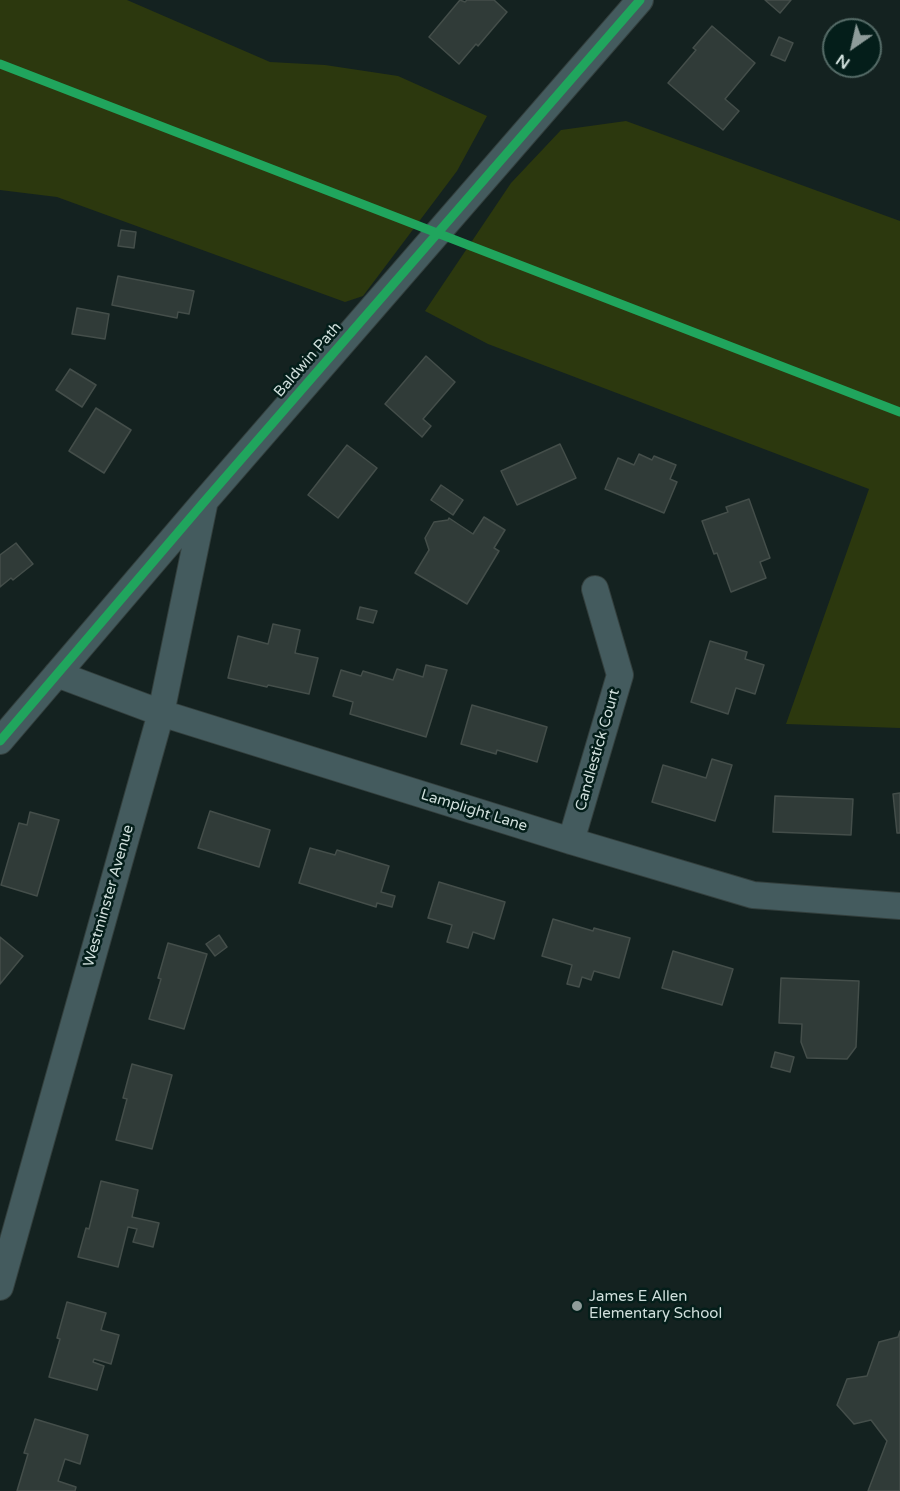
<!DOCTYPE html>
<style>
body{margin:0}
#map{position:relative;width:900px;height:1491px;overflow:hidden;background:#142220;font-family:"Varela Round",sans-serif}
canvas{display:block}
.north{position:absolute;left:822px;top:18px;width:60px;height:60px;box-sizing:border-box;background:#041e1a;border:2px solid #556b67;border-radius:50%;rotate:214deg;font-size:16px;font-weight:700;line-height:24px;text-align:center;color:#cfdedb}
.north::after{content:'';display:block;margin:auto;width:21px;height:27px;background:#8e9c9a;clip-path:polygon(50% 0,100% 100%,50% 72%,0 100%)}
</style>
<div id="map">
<canvas width="900" height="1491"></canvas>
<div class="north">N</div>
</div>
<script>
const c = document.querySelector('canvas').getContext('2d');
c.lineJoin = 'round';
function paint(path, color) { c.fillStyle = color; c.fill(path, 'evenodd'); }
function trace(path, color, width, dash) { c.strokeStyle = color; c.lineWidth = width; c.lineCap = dash ? 'butt' : 'round'; c.setLineDash(dash || []); c.stroke(path); }
function drawText(font, color, halo, rows, align = 'center') {
  c.font = font + ' "Varela Round",sans-serif'; c.lineWidth = 5; c.setLineDash([]); c.textBaseline = 'middle'; c.strokeStyle = halo; c.fillStyle = color; for (const [text, x, y, turn = 0] of rows) {
    c.save(); c.translate(x, y); c.rotate((+turn || 0) * Math.PI / 180); c.textAlign = isNaN(turn) ? turn : align; if (halo) c.strokeText(text, 0, 0); c.fillText(text, 0, 0); c.restore();
  }
}
paint(new Path2D(`
 M0 0H127L270 62 325 65 398 76 487 116 457 171 363 296 345 302 57 197 0 190Z
 M626 121 900 221V728L786 724 869 489 488 344 425 311 511 183 561 130Z`), '#2c380e');
const building = new Path2D(`
 M460 0 465 2 467 0H494L507 12 478 46 476 44 459 64 429 37Z
 M765 0H791L780 13Z
 M712 26 755 63 725 99 739 111 723 130 668 83 696 50 693 48Z
 M779 37 793 43 785 61 771 55Z
 M121 230 136 232 134 248 118 246Z
 M118 276 194 291 189 314 178 312 177 318 112 305Z
 M77 308 109 314 105 339 72 334Z
 M426 356 455 382 423 419 431 426 422 437 385 404Z
 M70 369 96 385 82 407 56 390Z
 M96 408 131 430 104 473 69 451Z
 M560 444 576 478 517 505 501 471Z
 M347 445 377 468 338 518 308 495Z
 M639 454 652 460 654 456 676 465 670 479 677 482 664 513 605 489 618 458 634 465Z
 M441 485 463 500 453 515 431 500Z
 M749 499 770 558 760 562 766 578 731 592 717 553 714 554 702 521 728 512 726 507Z
 M484 517 505 530 494 548 499 551 467 604 415 573 429 550 425 538 434 522 448 520 449 518 473 534Z
 M16 543 33 564 13 580 11 578 0 587V555Z
 M360 607 377 611 373 623 357 619Z
 M273 624 300 630 295 653 318 658 309 694 268 685 267 687 228 678 238 636 268 644Z
 M710 641 747 652 745 659 764 665 755 694 736 688 728 714 691 702Z
 M426 665 447 670 426 737 350 714 353 702 333 696 341 670 361 676 363 671 393 680 397 669 423 677Z
 M472 705 547 727 537 762 497 750 496 754 461 744Z
 M712 759 732 765 715 821 652 802 663 765 706 778Z
 M900 793V833H897L893 794Z
 M775 796 853 799 851 835 773 832Z
 M210 811 270 830 259 867 198 848Z
 M30 812 59 820 37 896 1 885 19 823 27 825Z
 M310 848 335 855 337 850 389 866 381 892 395 896 392 907 377 903 376 907 299 883Z
 M439 882 505 902 494 939 473 932 468 948 447 942 452 925 428 918Z
 M553 919 593 931 594 928 630 938 619 978 594 971 591 980 582 977 579 987 567 984 572 965 542 956Z
 M219 935 227 947 215 956 206 944Z
 M0 937 23 956 0 984Z
 M168 943 207 954 184 1029 149 1019 161 979 158 978Z
 M673 951 733 969 722 1005 662 988Z
 M781 978 859 981 856 1047 847 1059 807 1058 801 1042 802 1024 779 1023Z
 M775 1052 794 1057 790 1072 771 1067Z
 M132 1064 172 1075 152 1149 116 1140 127 1099 123 1098Z
 M101 1181 138 1190 132 1217 159 1223 153 1247 133 1242 137 1229 128 1227 118 1267 78 1257 86 1228 89 1229Z
 M67 1302 106 1313 101 1330 119 1335 111 1364 94 1359 93 1362 104 1366 97 1390 49 1377 60 1339 57 1338Z
 M900 1331V1491H868L887 1441 871 1420 854 1424 837 1405 847 1379 867 1376 879 1342 898 1337Z
 M35 1419 88 1435 80 1464 65 1459 58 1481 76 1487 75 1491H17L28 1454 24 1453Z`);
paint(building, '#303b38');
trace(building, '#444e4a', 1.5);
const minor = new Path2D(`
 M57 674 161 713 571 841 753 895 900 906
 M0 741 204 502 640 0
 M571 841 620 675 595 589
 M0 1287 161 713 204 505`);
trace(minor, '#333f3d', 28);
trace(minor, '#445b5e', 26);
trace(new Path2D(`
 M0 64 900 412
 M0 741 204 502 640 0`), '#20a55d', 9);
for (const [x, y, r, color] of [
 [577,1306,6,"#8e9c9a"]
]) { const dot = new Path2D(); dot.arc(x, y, r, 0, 2 * Math.PI); c.fillStyle = color; c.fill(dot); trace(dot, '#041e1a', 2); }
drawText('15px', '#cfdedb', '#041e1a', [
 ["Baldwin Path",308,360,-49],
 ["Candlestick Court",598,750,-74],
 ["Lamplight Lane",474,811,17],
 ["Westminster Avenue",109,896,-74]
]);
drawText('15px', '#cfdedb', '#041e1a', [
 ["James E Allen",589,1297],
 ["Elementary School",589,1314]
], 'left');
</script>
